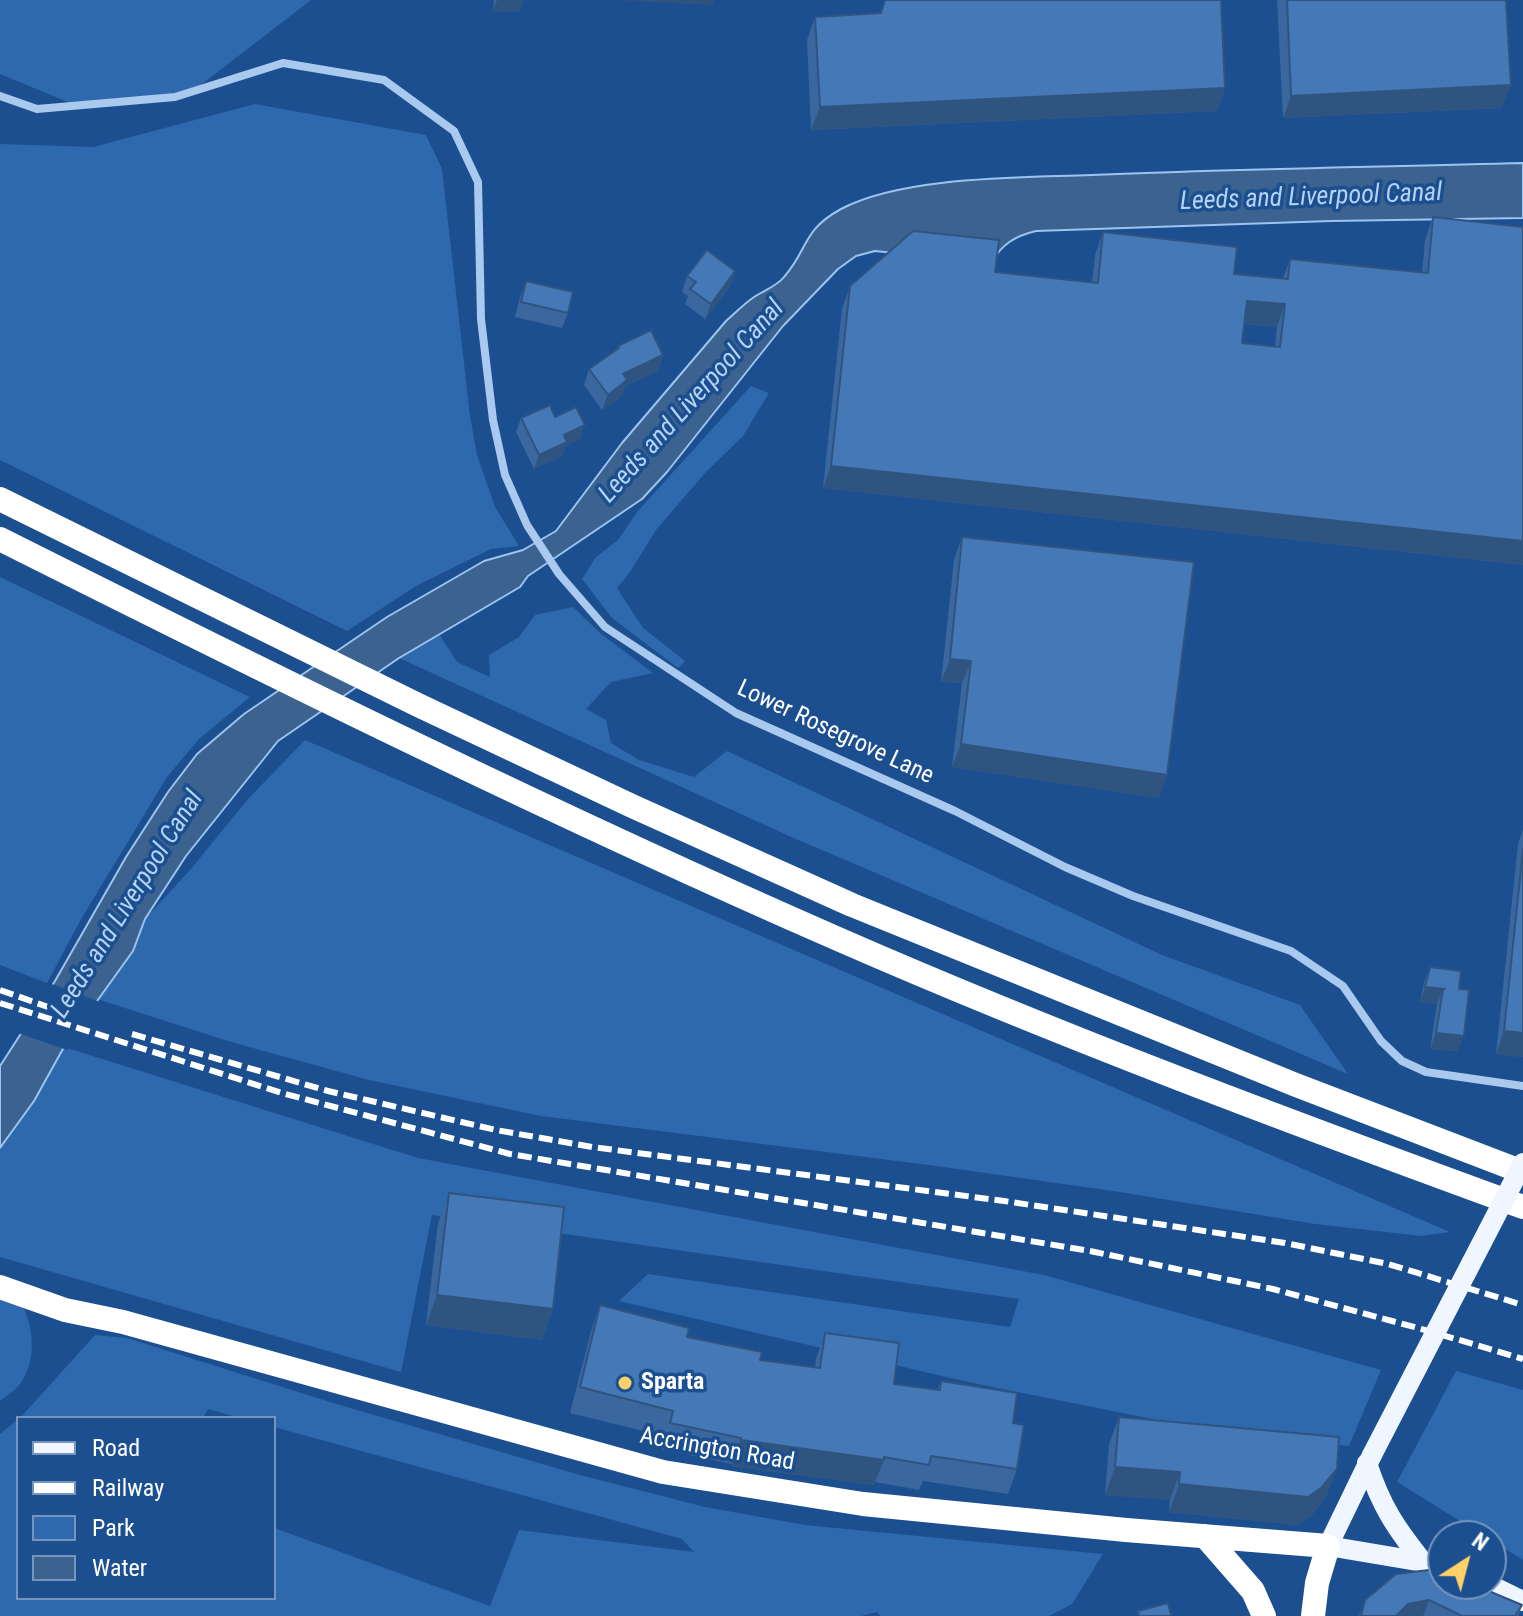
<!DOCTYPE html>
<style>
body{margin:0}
#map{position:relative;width:1523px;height:1616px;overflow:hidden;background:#1b4f8f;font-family:"Roboto Condensed",sans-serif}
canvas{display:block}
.legend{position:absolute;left:16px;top:1416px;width:260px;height:184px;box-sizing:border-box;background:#1b4f8f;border:2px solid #7695bc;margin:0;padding:10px 14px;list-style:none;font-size:24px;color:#fff}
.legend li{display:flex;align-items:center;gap:16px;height:40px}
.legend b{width:40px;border:2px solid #7695bc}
.north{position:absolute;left:1427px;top:1520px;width:80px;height:80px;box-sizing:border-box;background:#1b4f8f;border:2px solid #7695bc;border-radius:50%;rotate:36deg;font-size:22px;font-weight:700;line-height:32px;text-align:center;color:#fff}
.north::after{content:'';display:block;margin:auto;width:28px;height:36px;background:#ffd166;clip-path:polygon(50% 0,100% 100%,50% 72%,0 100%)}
</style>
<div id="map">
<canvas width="1523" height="1616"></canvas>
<ul class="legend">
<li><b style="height:10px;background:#f0f6ff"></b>Road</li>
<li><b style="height:10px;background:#fff"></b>Railway</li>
<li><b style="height:22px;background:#2e69ad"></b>Park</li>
<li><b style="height:22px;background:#3c6290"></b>Water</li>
</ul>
<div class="north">N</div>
</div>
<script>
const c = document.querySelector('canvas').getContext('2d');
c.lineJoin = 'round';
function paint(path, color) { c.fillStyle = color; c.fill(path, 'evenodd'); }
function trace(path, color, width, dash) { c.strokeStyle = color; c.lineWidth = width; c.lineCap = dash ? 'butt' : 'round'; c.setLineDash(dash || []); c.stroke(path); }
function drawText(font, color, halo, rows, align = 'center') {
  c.font = font + ' "Roboto Condensed",sans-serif'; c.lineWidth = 7; c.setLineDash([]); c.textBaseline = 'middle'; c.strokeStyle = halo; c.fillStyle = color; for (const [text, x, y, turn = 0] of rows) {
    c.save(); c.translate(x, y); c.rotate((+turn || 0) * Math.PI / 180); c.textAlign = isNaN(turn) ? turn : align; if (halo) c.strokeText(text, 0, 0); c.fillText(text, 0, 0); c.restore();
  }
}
paint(new Path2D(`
 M0 0H311L193 91 75 105 0 74Z
 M255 104 426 135 442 169 470 416 477 455 495 507 519 546 491 549 416 586 347 631 0 460V144L93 147Z
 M751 386 769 393 743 436 705 473 656 530 630 572 617 588 643 628 685 661 678 668 612 618 582 579 595 558 618 540 637 512Z
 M0 577 250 697 199 739 167 777 80 921 47 983 0 965Z
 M573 607 600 633 653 673 611 682 586 709 606 720 611 743 639 760 694 777 727 751 1162 955 1300 1005 1348 1074 789 836 399 658 439 634 457 662 490 677 489 655 519 637 535 615Z
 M305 740 1450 1232 1421 1236 1315 1224 1120 1192 929 1165 541 1116 369 1080 231 1042 97 999 133 951 145 919 190 870 248 799Z
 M64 1047 418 1158 1044 1275 1381 1370 1349 1446 1172 1423 968 1382 619 1301 648 1274 1010 1327 1019 1299 432 1215 401 1372 0 1257V1148L34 1101Z
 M0 1296 22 1304C34 1329 37 1360 20 1384 15 1391 6 1396 0 1401Z
 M95 1335 127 1338 333 1403 580 1475 705 1507 805 1525 1103 1554 1072 1604 1049 1616H880L877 1612 861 1616H0V1434L18 1419V1598H274V1528L490 1606 519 1530 694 1552 682 1539 274 1427V1418H240L208 1409 203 1418H20Z
 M1456 1371 1523 1390V1560L1491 1540V1536H1484L1397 1482Z`), '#2e69ad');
const water = new Path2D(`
 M1523 163V218L1331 221 1036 231C1015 236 1002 244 991 263L875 251 856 256 838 269 783 326 667 472 642 499 528 576 520 587 399 658 278 741 186 856 145 919 133 951 64 1047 34 1101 0 1148V1066L55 981 126 857 168 792 197 754 244 714 387 617 484 561 523 550 556 531 622 443 726 321C735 313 744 304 754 297 764 290 776 287 784 277 809 249 801 231 841 209 904 176 1020 178 1092 175 1236 169 1379 167 1523 163Z`);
paint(water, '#3c6290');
trace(water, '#9cc4f0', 2);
paint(new Path2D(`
 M49 983 100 1002 67 1050 18 1033Z`), '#1b4f8f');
trace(new Path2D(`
 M0 96 37 109 175 97 283 63 384 80 454 131 478 182 481 319 493 420 505 475 527 525 559 574 605 627 736 713 955 811 1065 867 1133 896 1291 951 1343 986 1381 1041 1402 1061 1426 1072 1523 1086`), '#a9c9ee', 8);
trace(new Path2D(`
 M1372 1455 1328 1546 1423 1562 1443 1568
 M1367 1463C1381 1506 1395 1527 1423 1562
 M1488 1584 1523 1601`), '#f0f6ff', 20);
trace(new Path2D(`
 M0 499 418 705 632 806 852 905 1296 1085 1523 1172
 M0 539C277 678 554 815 838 939 1062 1037 1293 1123 1523 1207
 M0 1287 65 1310 123 1322 663 1472 863 1504 1126 1530 1328 1546 1317 1583 1313 1616
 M1205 1536 1253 1591 1264 1616`), '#fff', 24);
trace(new Path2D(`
 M0 990 48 1007
 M0 1003 282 1093 510 1154 1090 1251 1273 1289 1429 1331 1523 1359
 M132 1034 328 1091 496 1130 592 1147 1004 1201 1285 1243 1388 1264 1523 1305`), '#fff', 6, [14, 6]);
trace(new Path2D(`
 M1372 1455 1523 1163`), '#f0f6ff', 20);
paint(new Path2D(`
 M494 0H523L519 12 493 11Z
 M885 0 1225 88 1217 111 811 130 807 40 815 17 880 14Z
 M1277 0H1506L1502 108 1283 118Z
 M1433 217 1523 227V565L823 488 842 309 850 286 995 272 1092 283 1095 255 1103 232 1234 274 1283 278 1290 259 1422 273 1425 240ZM1244 324 1277 327 1275 347 1242 343Z
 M735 271 730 286 705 319 685 304 688 296 682 292 687 276Z
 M526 281 568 313 562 328 515 317 520 297Z
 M618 346 663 355 658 371 625 386 622 396 602 410 584 385 589 369 616 350Z
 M555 417 580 439 565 446 562 456 534 469 516 432 521 418Z
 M962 537 1167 775 1159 798 952 767 962 683 941 682 954 560Z
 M1523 829V1057L1496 1054 1518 844Z
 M1430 967 1459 989 1458 1051 1430 1049 1437 1004 1420 1002 1424 982Z
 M449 1193 553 1309 542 1340 426 1325 438 1223Z
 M600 1305 687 1337 760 1360 815 1367 816 1359 825 1333 894 1384 937 1390 941 1381 1013 1423 1017 1469 1008 1494 923 1481 919 1490 875 1482 874 1485 731 1466 732 1464 661 1449 663 1436 570 1413 591 1331Z
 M1119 1417 1337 1469 1326 1496 1311 1516 1298 1525 1169 1512 1170 1500 1105 1495 1109 1444Z
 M1396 1574 1522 1605 1518 1616H1359L1365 1600Z`), '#3a679d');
paint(new Path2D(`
 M497 0H523L519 12 493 11Z
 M615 0H714L712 5Z
 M1511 85 1502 108 1283 118 1291 96Z
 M1225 88 1217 111 811 130 820 107Z
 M735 271 730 286 705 319 711 304Z
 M1247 301 1285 304 1277 327 1238 323Z
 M663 355 658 371 625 386 622 396 602 410 608 395 623 374Z
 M585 425 580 439 565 446 562 456 534 469 539 455 564 435Z
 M831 466 1523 541V565L823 488Z
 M950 659 971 661 962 683 941 682Z
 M961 744 1167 775 1159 798 952 767Z
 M1425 987 1445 989H1443L1437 1004 1420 1002Z
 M1504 1031 1523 1033V1057L1496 1054Z
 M1436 1033 1464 1036 1458 1051 1430 1049Z
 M437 1295 553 1309 542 1340 426 1325Z
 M741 1440 884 1460 874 1485 731 1466Z
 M1115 1467 1180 1472 1170 1500 1105 1495Z
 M1337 1469 1326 1496 1311 1516 1298 1525 1169 1512 1179 1484Z
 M1429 1600 1423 1616H1396L1408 1604Z`), '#305480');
const building = new Path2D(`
 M885 0H1221L1225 88 820 107 815 17 881 13Z
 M1287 0H1506L1511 85 1291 96Z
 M1433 217 1523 227V541L831 466 850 286 913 231 999 240 995 272 1098 283 1103 232 1237 247 1234 274 1288 279 1290 259 1428 273ZM1247 301 1285 304 1280 347 1242 343Z
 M707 250 735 271 711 304 690 289 696 282 687 276Z
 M526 281 573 292 568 313 521 302Z
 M651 330 663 355 623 374 627 380 608 395 589 369 619 348 618 346Z
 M550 405 555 417 576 407 585 425 564 435 567 442 539 455 521 418Z
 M962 537 1194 562 1167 775 961 744 971 661 950 659Z
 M1523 849V1033L1504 1031Z
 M1430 967 1461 971 1459 989 1469 990 1464 1036 1436 1033 1443 989H1445L1425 987Z
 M449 1193 564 1207 553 1309 437 1295Z
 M600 1305 689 1328 687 1337 762 1352 760 1360 820 1368 825 1333 899 1343 894 1384 940 1390 941 1381 1017 1393 1013 1423 1024 1425 1017 1469 931 1456 929 1465 884 1457V1460L741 1440V1438L670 1423 673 1411 580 1387Z
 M1119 1417 1339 1437 1337 1469 1321 1488 1308 1497 1179 1484 1180 1472 1115 1467Z
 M1437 1569 1443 1572V1584H1472L1522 1605 1515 1616H1462L1429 1600 1408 1604 1396 1616H1361L1365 1600 1396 1574Z
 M1168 1603 1171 1616H1139L1138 1611Z`);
paint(building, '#4478b7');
trace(building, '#305480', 2);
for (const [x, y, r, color] of [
 [625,1383,8,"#ffd166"]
]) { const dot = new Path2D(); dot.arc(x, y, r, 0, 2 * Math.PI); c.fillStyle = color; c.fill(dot); trace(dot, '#1b4f8f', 3); }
drawText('24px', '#fff', '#1b4f8f', [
 ["Lower Rosegrove Lane",835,733,25],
 ["Accrington Road",717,1450,10]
]);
drawText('bold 24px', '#fff', '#1b4f8f', [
 ["Sparta",641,1383]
], 'left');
drawText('italic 26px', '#b5d3f5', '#1b4f8f', [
 ["Leeds and Liverpool Canal",1311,198,-2],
 ["Leeds and Liverpool Canal",692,402,-48],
 ["Leeds and Liverpool Canal",128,905,-58]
]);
</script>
